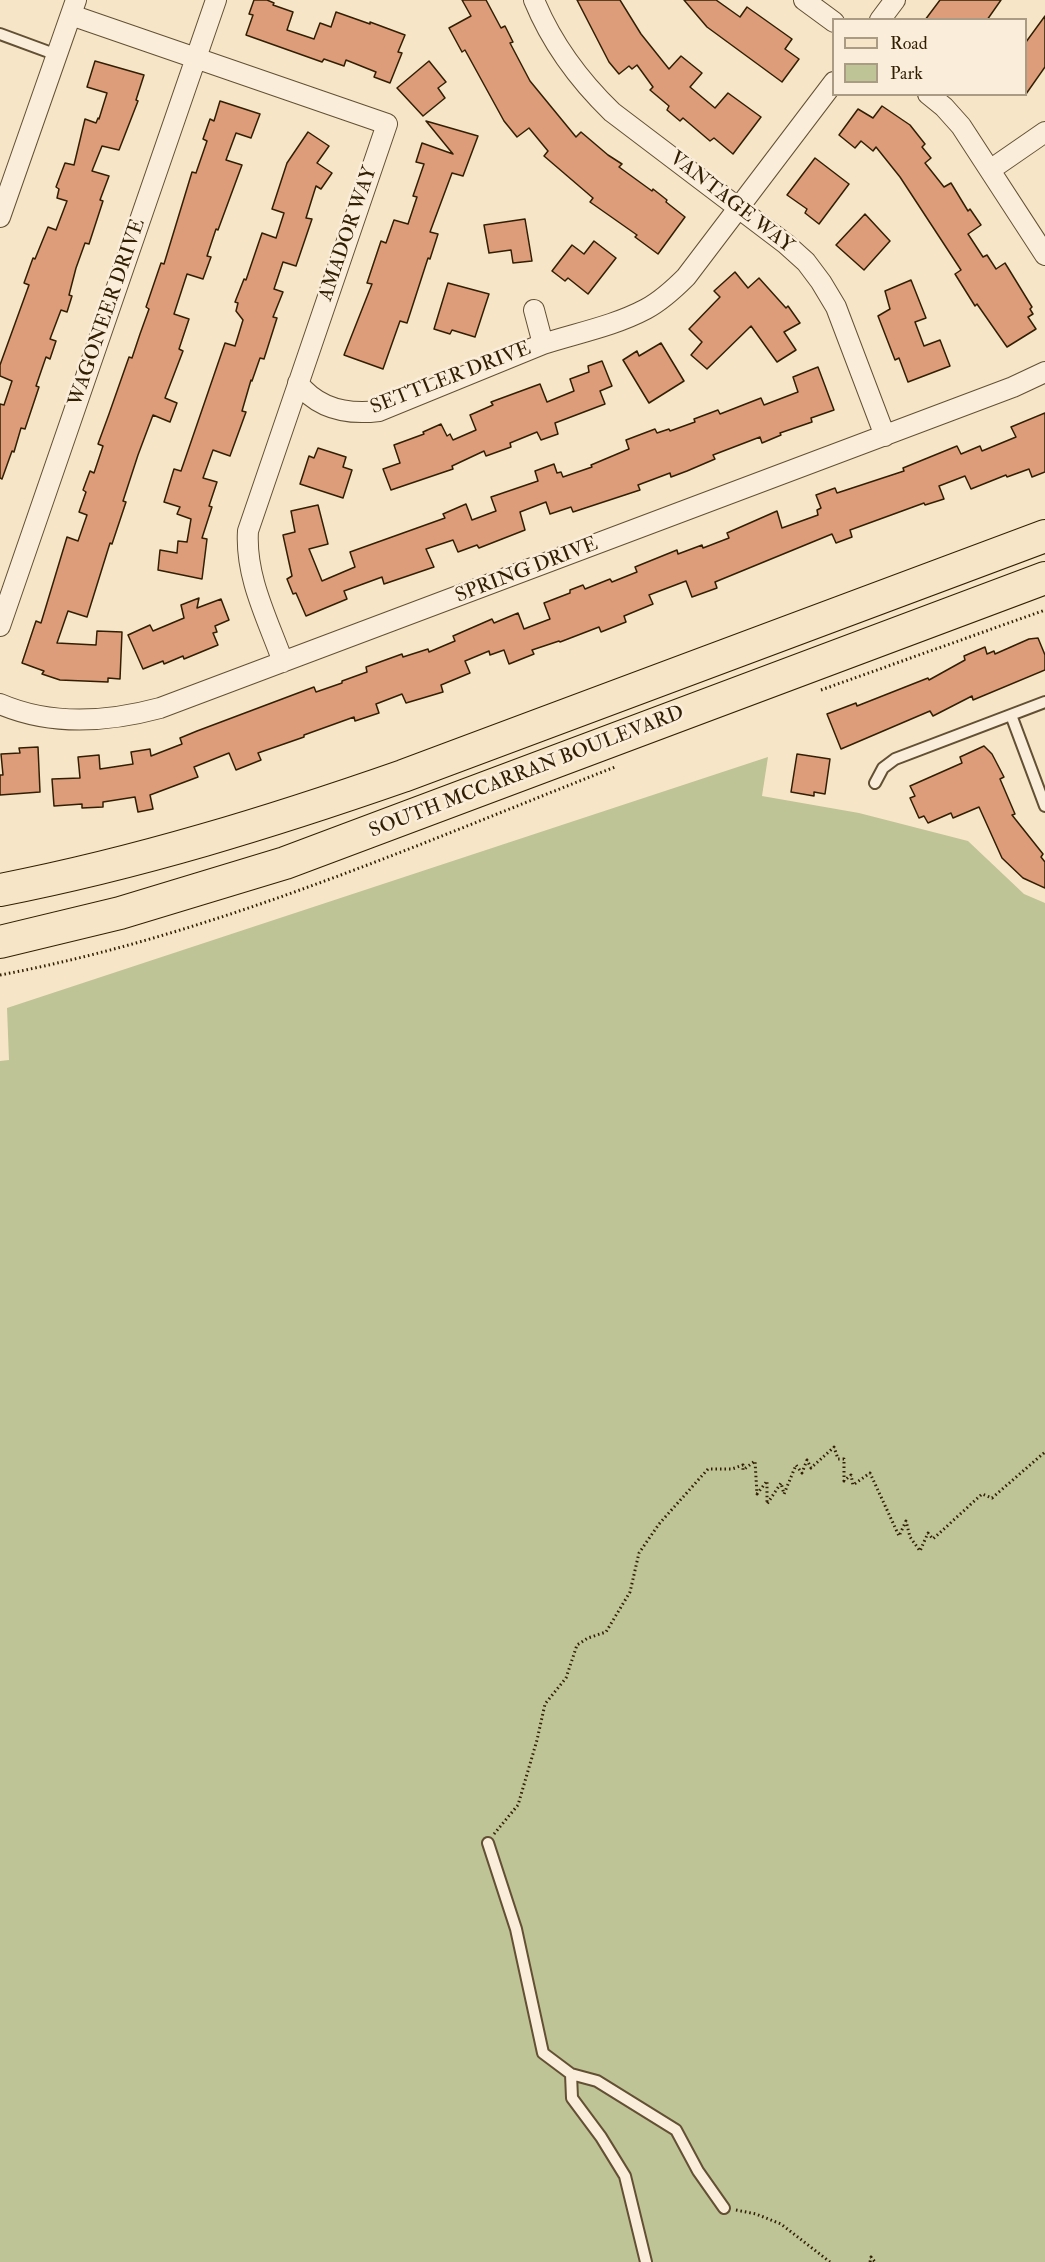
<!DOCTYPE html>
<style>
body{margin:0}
#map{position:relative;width:1045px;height:2262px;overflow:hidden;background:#f7e5c8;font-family:"IM FELL Double Pica",serif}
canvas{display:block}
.legend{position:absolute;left:832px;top:18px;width:195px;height:78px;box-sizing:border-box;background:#faeedb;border:2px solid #aa9b85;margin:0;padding:8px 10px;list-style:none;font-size:18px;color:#321f03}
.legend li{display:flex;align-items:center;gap:12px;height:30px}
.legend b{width:30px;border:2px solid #aa9b85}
</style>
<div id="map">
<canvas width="1045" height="2262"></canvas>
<ul class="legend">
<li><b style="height:8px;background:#f7e5c8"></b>Road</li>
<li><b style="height:16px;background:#bec495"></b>Park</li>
</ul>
</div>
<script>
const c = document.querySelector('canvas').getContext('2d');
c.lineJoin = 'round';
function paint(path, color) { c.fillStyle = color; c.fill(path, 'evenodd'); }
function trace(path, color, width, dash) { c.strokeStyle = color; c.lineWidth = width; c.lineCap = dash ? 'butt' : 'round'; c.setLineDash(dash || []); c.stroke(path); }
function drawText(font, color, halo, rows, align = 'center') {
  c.font = font + ' "IM FELL Double Pica",serif'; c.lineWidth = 5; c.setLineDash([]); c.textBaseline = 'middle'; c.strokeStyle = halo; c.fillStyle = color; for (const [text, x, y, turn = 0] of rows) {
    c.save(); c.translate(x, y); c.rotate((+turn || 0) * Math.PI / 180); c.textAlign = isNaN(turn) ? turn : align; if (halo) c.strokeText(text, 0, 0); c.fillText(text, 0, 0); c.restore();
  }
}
paint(new Path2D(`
 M768 757 762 796 859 813 968 841 1024 894 1045 903V2262H0V1061L9 1060 7 1008Z`), '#bec495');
const building = new Path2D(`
 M254 0H267L274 3 273 5 293 12 287 30 314 39 320 23 331 27 336 12 370 24V22L405 35 398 52 402 53 390 83 374 77 376 72 346 60 344 66 324 59 322 62 246 35 253 15 249 14Z
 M462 0H486L501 28 505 26 513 42 510 43 530 81 576 137 581 132 608 155 622 164 619 167 652 191 653 189 667 200 666 202 685 217 658 254 635 237 637 235 590 202 593 198 544 156 548 151 529 128 517 137 504 121 465 50 462 52 449 28 471 16Z
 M577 0H620L641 34 669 69 681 56 702 73 690 87 715 108 728 93 761 117 733 154 714 138 710 141 683 118 680 121 667 110 669 106 650 90 653 87 637 65 632 69 629 66 619 74 609 62Z
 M684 0H716L740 17 747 7 792 39 785 49 799 59 782 82 707 27Z
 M940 0H1001L987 20H925Z
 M1045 16V67L1026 94V42Z
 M95 61 144 75 136 100 138 101 119 150 102 146 92 171 109 176 100 200 103 201 89 244 85 243 76 268 69 295 72 296 67 312 61 310 50 339 56 341 50 359 46 357 36 386 39 387 25 429 21 428 14 452 12 451 2 479 0 478V404L4 405 12 381 0 376V365L29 285 24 283 33 258 35 259 48 227 56 230 67 201 57 198 59 189 56 187 65 163 74 165 85 119 96 123 98 118 99 119 107 93 87 87Z
 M429 61 446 82 438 88 445 98 423 116 397 88Z
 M220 101 260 114 251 138 236 133 226 160 242 165 218 230 216 229 207 256 211 257 203 279 187 274 174 314 189 319 179 349 183 351 165 398 177 403 170 422 153 415 138 455 123 501 126 502 112 544 110 543 87 617 68 611 57 643 96 645 97 631 122 632 120 679 108 678V682L60 680 42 674 44 671 22 663 36 621 41 623 67 537 78 541 87 515 79 512 86 492 83 490 90 471 94 473 103 446 98 444 109 414 129 357 132 358 140 334 149 309 146 307 161 263 164 264 192 172 196 173 207 141 203 139 210 119 214 121Z
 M882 106 910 125 925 144 922 147 931 158 925 163 944 187 951 183 968 211 970 209 981 225 968 234 983 257 987 255 996 269 1005 263 1032 307 1030 309 1033 314 1028 317 1036 329 1007 347 977 304 975 306 955 274 961 270 900 177 876 147 873 151 861 141 855 148 839 135 858 109 873 118Z
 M426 121 478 136 463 176 452 173 430 232 438 234 430 259 428 258 407 323 400 321 383 369 344 355 372 284 367 283 381 241 386 243 394 220 408 224 417 197 413 196 424 164 416 162 422 143 453 154Z
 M308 132 329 146 317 163 332 173 321 189 316 186 306 218 312 219 296 266 283 262 274 289 283 292 273 317 277 318 264 359 260 358 252 381 251 380 242 411 246 412 230 456 213 450 203 478 217 482 209 506 212 507 202 538 207 539 202 579 158 570 160 550 177 553 178 541 187 542 191 519 177 514 180 507 164 502 174 469 181 471 225 343 235 346 243 320 236 311 238 303 235 302 244 279 246 280 262 233 276 238 284 213 272 209 287 163Z
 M815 158 849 184 819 224 805 213 807 209 787 195Z
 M865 214 890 241 864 270 836 245Z
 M525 219 532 261 513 263 511 250 489 253 484 225Z
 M594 241 616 258 588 294 568 278 565 281 552 271 572 245 584 254Z
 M735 272 748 288 759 278 786 308 788 306 800 323 784 332 796 350 777 362 751 326 707 369 691 355 702 342 689 329 720 297 714 291Z
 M911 280 926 318 915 322 924 346 940 340 950 366 908 382 899 358 895 360 878 316 890 309 885 291Z
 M448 283 489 294 475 337 452 330 450 334 434 329Z
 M661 343 684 381 649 403 623 360 637 351 639 356Z
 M602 361 612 386 600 391 605 404 555 423 558 434 541 440 537 432 510 443 511 447 486 456 484 451 452 466 453 469 391 490 383 469 400 463 394 445 424 434 423 432 441 424 447 436 450 434 453 440 476 430 470 415 493 405 491 402 540 384 547 402 574 391 570 379 589 372 588 366Z
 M818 367 834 410 811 418 812 422 780 433 781 435 762 443 760 437 713 455 715 459 687 471 671 477 670 473 638 485 640 490 573 512 571 507 550 514 546 502 520 512 525 530 479 548 477 545 458 552 453 540 426 549 434 567 384 584 382 577 344 591 347 599 306 616 296 593 293 594 287 579 292 576 283 535 295 532 291 511 318 505 328 544 309 549 322 581 355 567 350 552 445 518 443 514 466 504 472 520 496 511 491 497 538 481 535 471 554 464 557 473 561 472 563 477 592 467 591 465 629 449 626 440 655 429 657 433 669 429 670 431 695 422 694 419 718 410 720 414 761 398 764 405 798 392 793 377Z
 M1045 413V472L1032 477 1029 469 1007 477 1006 475 971 489 965 476 939 486 944 499 925 505 924 503 850 530 852 537 836 543 832 534 715 582 717 588 692 597 686 581 649 595 653 604 624 616 626 622 601 632 599 627 560 642 559 641 532 650 534 654 509 664 504 650 490 655 489 651 465 661 470 673 441 685 443 692 406 703 402 694 376 704 379 713 355 721 354 717 304 735V737L258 753 261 760 236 770 229 753 194 767 198 777 150 795 153 809 138 812 135 797 103 802V807L82 808V804L54 806 52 779 80 778 78 757 99 755 100 769 133 764 131 752 150 749 151 756 182 744 180 738 197 731 314 687 316 692 342 683V681L367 672 366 667 402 654 403 657 428 649 429 652 455 641 453 636 492 619 494 623 518 613 524 629 550 619 544 603 570 593V590L583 585 585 589 610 579 612 582 637 572 635 567 677 550 678 554 702 545 703 548 729 538 727 533 777 511 782 528 818 515 817 510 821 508 816 495 835 488 837 493 904 471 903 468 957 446 961 454 980 446 982 451 1016 437 1011 427Z
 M318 448 346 457 343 467 352 470 343 498 300 484 309 456 314 458Z
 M199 598 197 608 221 599 229 620 215 626 217 632 213 633 218 645 184 659 183 656 164 664 163 661 143 669 128 635 150 625 153 631 184 618 181 605Z
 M1038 638 1045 655V670L973 700 972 696 933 716 930 711 841 749 827 714 856 703 857 706 928 678 929 680 965 660 964 656 985 647 987 654 994 651 995 654 1029 639Z
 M984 746 992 754 1004 777 1000 779 1015 814 1012 815 1043 854 1041 857 1045 862V888L1023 878 1002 858 979 807 953 818 951 813 928 823 924 816 919 818 910 798 915 796 910 786 962 763 960 757Z
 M38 747 40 792 0 795V775H3L1 754 20 753 19 748Z
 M797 754 830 759 825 794 814 792V796L791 792Z`);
paint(building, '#dd9d7b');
trace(building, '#321f03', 1.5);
const lane = new Path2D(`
 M0 34 57 55
 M1011 715 1045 806
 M875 783 883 768 895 759 1045 702
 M488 1843 516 1929 543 2053 571 2074 597 2081 676 2130 698 2171 724 2208
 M571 2074 572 2098 601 2137 625 2176 646 2262`);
const street = new Path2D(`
 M534 0C552 44 578 79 612 112L786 244 806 262 821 282 836 307 885 436
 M804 0 834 22
 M71 15 387 124 248 531C245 577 268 620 283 662
 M880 20 895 0
 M928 94 944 107 961 126 1045 255
 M990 170 1045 132
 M0 217 76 0
 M543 344C577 333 614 326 646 309 661 301 674 289 686 277L834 82
 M298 383C318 409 347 415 379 411L543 344 534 310
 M0 626 216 0
 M0 704C51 726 108 722 160 708L1013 387 1045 372`);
const primary = new Path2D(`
 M0 890C138 863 271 822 403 776L1045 536
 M0 942 120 913 285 863 1045 578`);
trace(lane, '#635034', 14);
trace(street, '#635034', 22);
trace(primary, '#321f03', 34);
trace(new Path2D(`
 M821 690 1045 610
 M0 975C213 935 414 846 615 767
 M494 1834 518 1805 537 1740 545 1704 566 1678 577 1645 588 1638 606 1632 630 1592 639 1553 659 1524 708 1469H732L743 1465V1470L755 1461 757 1494 767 1481V1504L781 1483 784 1494 796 1465 802 1473 807 1460 811 1468 834 1447 838 1459H844V1481L851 1475 853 1485 870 1473 899 1536 906 1521 910 1537 920 1551 928 1533 933 1539 982 1494 992 1498 1045 1452
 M736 2210 756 2214 781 2224 830 2262
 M870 2262 871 2257 875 2262`), '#321f03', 3, [1.5, 3]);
trace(lane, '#faeedb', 10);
trace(street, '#faeedb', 20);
trace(primary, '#f7e5c8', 32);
drawText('20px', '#321f03', '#faeedb', [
 ["VANTAGE WAY",731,203,38],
 ["AMADOR WAY",349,234,-71],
 ["WAGONEER DRIVE",108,313,-71],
 ["SETTLER DRIVE",451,379,-21],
 ["SPRING DRIVE",527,571,-21],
 ["SOUTH MCCARRAN BOULEVARD",527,773,-21]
]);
</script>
